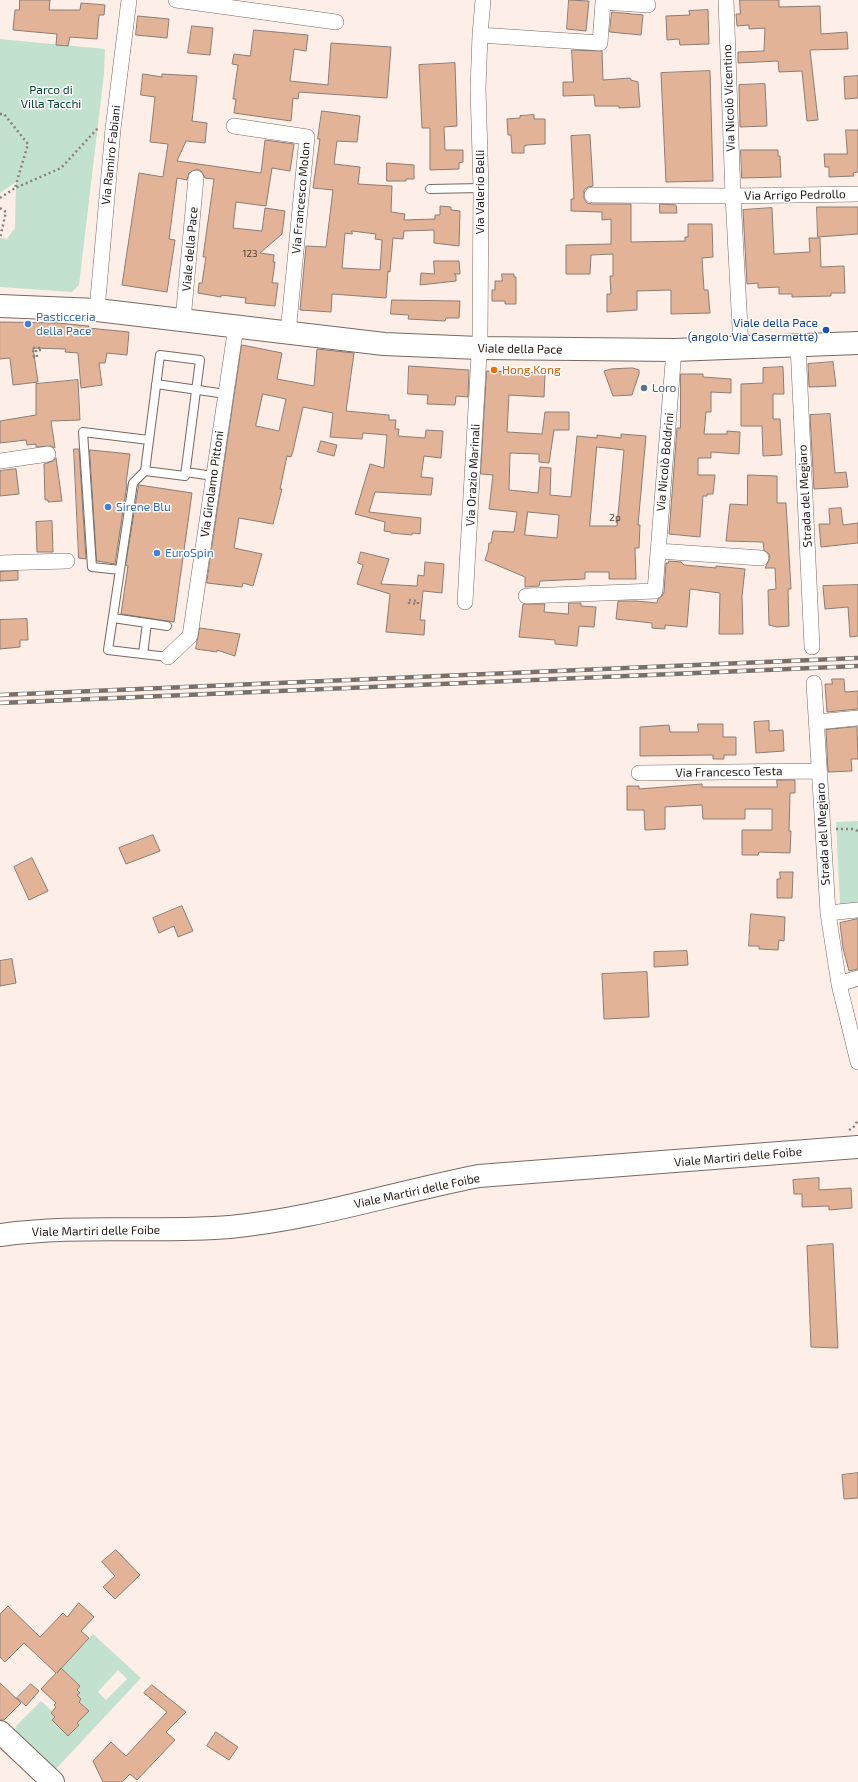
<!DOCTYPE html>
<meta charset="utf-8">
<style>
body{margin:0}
canvas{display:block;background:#fdefe7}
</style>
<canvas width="858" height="1782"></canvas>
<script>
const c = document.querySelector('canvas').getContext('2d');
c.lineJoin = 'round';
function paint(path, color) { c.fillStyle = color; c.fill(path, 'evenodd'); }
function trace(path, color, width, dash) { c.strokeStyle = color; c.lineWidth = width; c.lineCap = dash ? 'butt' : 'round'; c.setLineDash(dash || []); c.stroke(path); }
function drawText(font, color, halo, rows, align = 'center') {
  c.font = font + ' "Exo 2",sans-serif'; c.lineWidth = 3; c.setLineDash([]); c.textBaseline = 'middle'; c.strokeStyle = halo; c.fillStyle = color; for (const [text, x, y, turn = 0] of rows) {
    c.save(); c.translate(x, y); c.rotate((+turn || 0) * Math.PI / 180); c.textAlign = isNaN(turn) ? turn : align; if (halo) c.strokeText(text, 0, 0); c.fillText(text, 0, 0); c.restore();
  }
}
paint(new Path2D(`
 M0 39 105 49 104 74 79 285 72 292 0 287V238L7 239 15 228 16 182 0 193Z
 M858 821V903L840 904 836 822Z
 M93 1634 141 1678 53 1772 14 1732 16 1726 41 1701 52 1711 51 1713 55 1717 52 1721 68 1736 79 1725 74 1720 83 1717 89 1711 79 1701 81 1699 77 1695 80 1693 77 1690 80 1686 61 1668ZM118 1670 127 1679 106 1700 98 1692Z`), '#c2e2cf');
const building = new Path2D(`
 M20 0H50L49 10H80L81 3 105 5 104 15H99L97 39 70 37 68 46 56 45 57 34 13 30 15 10H19Z
 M569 0 589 1 586 31 567 29Z
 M740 0H779V7L820 6 821 34 847 32 848 49 810 50 818 120 807 121 802 71 779 72 778 61 738 63V52L764 51 765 28 749 29V25L737 26 736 14H740Z
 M708 10 709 44 680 45 679 39 667 40 666 16 690 15 689 11Z
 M612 12 643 15 641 35 610 32Z
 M138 16 169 19 167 38 136 35Z
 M192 26 213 28 210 55 188 53Z
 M254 30 308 35 306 51 294 49 290 81 328 85 331 43 391 47 387 98 299 92 298 99 293 98 291 121 234 113 236 99H233L238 65 232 64 234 54 250 56Z
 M572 50 602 51 603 80 630 78 631 80 638 82 640 107 619 108V106H595L594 95 563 96V82H573Z
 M455 63 457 126 444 127 445 150H463V162L459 163V169L430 170V128H422L419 65Z
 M710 71 713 181 666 182 661 73Z
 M143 74 162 77V74L197 76 192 121 207 123 205 143 186 141 177 161 261 173 265 140 294 144 290 171 272 168 266 206 236 202 233 228 262 231 265 208 285 211 282 234 260 253 274 255 273 262H275L272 283H278L275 306 245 303 246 298 221 295V297L198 293 199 283H202L206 257H203L214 179 205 178 201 171 197 169 189 173 187 180 177 178 169 239 175 240 167 292 122 285 139 173 163 177 168 144 150 142 155 97 141 95Z
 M858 76V98L845 99 844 77Z
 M765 84 767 126 740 127 739 85Z
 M322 111 360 116 357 142 337 141 334 164 360 167 358 184 392 186 391 212 405 214 404 220 435 219V215H440V206L451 207V210L460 211 459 246 434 243V230L404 231 403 239 393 238 390 272 388 271 386 298 332 294 331 312 300 310 306 246 326 247 333 190 313 188 320 139H318ZM352 231 376 234 375 239 382 240 380 270 342 268 345 233 352 234Z
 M534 115V119H545V144L526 145V146H524V153H512L511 135H508L507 119 520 118V116Z
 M846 130H858V172L853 173 854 176 829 177V167H825L824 154H847Z
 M590 135 593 186 588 187 584 190V199L587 203 592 204H631V242L685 241V237H688V224H712L713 257 702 258 704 290H708L710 313 671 314V290L637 291V310L607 312V294H611L610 276H613V254L591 255 590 274H566V245L611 244V219L602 220V212L571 211V199H574L571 136Z
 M741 150H778V156H780L781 177 742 178Z
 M387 163 414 165V179H406V181H387Z
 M660 204 676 205 677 213H660Z
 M817 207H858V234L818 237Z
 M772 208 774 254 810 252 809 238H820L821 267 844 266 845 293H831V296L792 297V294H779V287L758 288V283L747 284 743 210Z
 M434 261H459L460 274H454L456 275V281L420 285 421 273 434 274Z
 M502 274H514V277H516V304H505V301H492V290H495V281H502Z
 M392 300 460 301 459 318H446L445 321 408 319 409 315 391 314Z
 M0 322 57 323 89 326 88 328 129 332 127 355 107 353 105 363H99L102 385 81 388 78 353 65 352 66 349 33 348 38 382 13 385 10 358 0 359Z
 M242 345 282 353 277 379 314 386 317 349 354 353 346 411 389 415V420H396L395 429H399L398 436 425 438 426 430 443 431 441 458 424 456 421 477 433 478 431 495 375 492 369 512 421 518 420 534 412 533V535L391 533V532L384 531 385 522 355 514 370 464 384 468 387 435 363 433 362 439 330 437 333 413 303 407 293 451 291 457 287 456 280 489H282L273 524 239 518 234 548 262 554 253 586 243 583 242 587 207 583ZM263 394 286 399 279 431 256 426Z
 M833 362 836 386 809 387 808 364Z
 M409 366 469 370 468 397 456 396 455 405 427 404 428 395 408 394Z
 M783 367 784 394H773V419H780L782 455 763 456 762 426H741V384L763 383V368Z
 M633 368 639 370V374L632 395 613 396 604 371 611 369Z
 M487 371 545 373 544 397 509 395 507 432 542 434 545 412H569V430H554L549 463 539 462V454L510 453 509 490 538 493 540 467 551 468 550 495 571 497 577 436 597 438V435L621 438V434L646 436 638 525H640L639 548H635L636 579H609V572H585V579L540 581 539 586 525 587V577L485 560 488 551 489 543H491L493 531 514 532 517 512 489 509 493 475 481 474ZM597 447 624 450 617 526H590ZM528 512 559 515 557 538 525 535Z
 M681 374H703V377L731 379V393L711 392V412H706L704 434H727V431L740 432 739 454 711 452V458H698V475H715L713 494H707V496H703L700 537 669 534 677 428H680Z
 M78 380 80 420 51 421 55 448 51 446 36 447V444L27 445 26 440 0 443V421L36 415V384Z
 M830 414 835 473 846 472 848 487 814 489 810 415Z
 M321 441 337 445 334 456 318 452Z
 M74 449H79L86 559 79 558Z
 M90 450 130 454 126 483 127 484 115 564 97 561Z
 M56 458 62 501 48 502V500H45L44 464 53 461Z
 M16 469 19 494 0 496V471Z
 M748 475 777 476V503H786L791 589H788L789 626 777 627 769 625 768 590 776 589 775 568H765L770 558 769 554 764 550 763 542 726 541 730 504 747 505Z
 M139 485 192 493 174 622 121 614 128 566 126 565Z
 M841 508 843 525 858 523V543L821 547 819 524H830L829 509Z
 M52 521 53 552H37L36 522Z
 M361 552 389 559 381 584 417 586 418 575 424 576 425 562 444 564 442 593 423 591 420 620H425L424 635 386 632 390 594 357 584 363 565 358 563Z
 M669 561 681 562 684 565 716 568V566L745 569 742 596 743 634H719L720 593 690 589 687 627 665 625V629L652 628V623L616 619 618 601H636L657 603 658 599 662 596 664 592 666 563H668Z
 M18 571V580L0 581V572Z
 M858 585V636L850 637 848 607 825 609 823 586Z
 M569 603H581V606L596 607 594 627 579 626 577 646 555 644V640L519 637 523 604H545L544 612 568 614Z
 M27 619 28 640H20V647L0 649V620Z
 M200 628 240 634 235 656 217 650V652L196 649Z
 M832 679H844L845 692 858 691V709L827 712 825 684H832Z
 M769 721V731L783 730 784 751 756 753 754 722Z
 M698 724H723V737H736V755H724V759H713V755L640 756V727L669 725 670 732H698Z
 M857 727 858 759H851L852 771 828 772 826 730Z
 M777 780H795V793H790L789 831H791L790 853 759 852 758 855H742V830H772V809H745V819H703L702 805 665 807V829L645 830 644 810H627V786H639V789L702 784V787H777Z
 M153 835 160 851 126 864 119 848Z
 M32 858 48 891 29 900 14 867Z
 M780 872H793L792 898H777V879H780Z
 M182 906 193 931 178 937 174 926 159 933 153 918Z
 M751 914 785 917 784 941 779 940 778 950 759 949V946H749Z
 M858 919V969L849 971 843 948 840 923Z
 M687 951 688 965 654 967V952Z
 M12 959 16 983 0 986V961Z
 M647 972 649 1017 604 1019 602 974Z
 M819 1178V1190L851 1188 852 1208 829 1210V1206L802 1207V1194H794L793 1180Z
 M833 1244 838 1348 811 1347 807 1246Z
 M858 1473V1498L844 1499 842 1475Z
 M116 1550 140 1575 115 1599 103 1587 115 1576 102 1562Z
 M79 1603 94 1617 81 1631 89 1638 57 1673 61 1668 80 1686 77 1690 80 1693 77 1695 81 1699 79 1702 89 1711 77 1723 79 1725 68 1736 52 1720 55 1717 51 1713 56 1707 54 1705 56 1703 41 1689 56 1673 24 1643 5 1662 0 1657V1614L8 1606 40 1637 63 1613 67 1617Z
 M0 1683 21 1703 4 1720H0Z
 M31 1684 39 1691 26 1706 17 1698Z
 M152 1685 186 1712 166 1732 175 1740 137 1780 130 1774 122 1782H103L93 1761 111 1742 126 1756 167 1712 144 1693Z
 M216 1732 238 1747 229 1760 207 1746Z`);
paint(building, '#e3b398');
trace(building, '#8c7c74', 1);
const lane = new Path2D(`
 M430 189 481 188
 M160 355 200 360 185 476 145 471Z
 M156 384 226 394
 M145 471 133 483 108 650 168 657
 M186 472 213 476
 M120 570 92 567 83 432 149 440
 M113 618 147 623 143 654
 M147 623 167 626`);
const street = new Path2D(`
 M176 0 336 22
 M726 0 733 196 741 347
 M480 35 600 43 603 2 648 5
 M234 126 307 137 288 333
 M592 195 733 196 858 194
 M97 310 113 129 129 0
 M183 320 196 178
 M798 345 812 647
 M0 461 48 454
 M658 551 761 558
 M0 563 67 561
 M526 596 655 591 674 350
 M465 602 480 337 481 188 478 89 480 35 483 0
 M168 657 190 636 236 326
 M814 683 828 913 839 984 858 1062
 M817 722 858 718
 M639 773 819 771
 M828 913 858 910
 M839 984 858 978`);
const secondary = new Path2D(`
 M0 306 97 310 384 344 479 348 674 350 858 343
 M0 1235C76 1224 153 1233 230 1227 315 1219 396 1192 479 1176L858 1147
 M0 1732 53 1782`);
trace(lane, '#786961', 10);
trace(street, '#786961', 16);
trace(secondary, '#786961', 24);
trace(new Path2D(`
 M0 114H4L28 144 15 188 61 168 98 128H100
 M0 198 15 188
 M0 208 6 212 0 238
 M33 348H41V350H36L37 357H34Z
 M409 600 418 601V604L409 603Z
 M836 829H853L858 831
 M849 1130 853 1128 858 1120`), '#8b817b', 2.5, [2, 3]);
trace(lane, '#fff', 8);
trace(street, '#fff', 15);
trace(secondary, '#fff', 22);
const rail = new Path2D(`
 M0 695 858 658
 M0 703 858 666`);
trace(rail, '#7a706b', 4.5);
trace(rail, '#fff', 3, [9]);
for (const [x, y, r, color] of [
 [28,324,4,"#3f7fe0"],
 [826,330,4,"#1a4fb4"],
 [494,370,4,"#e8710a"],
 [644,388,4,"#5c6f8a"],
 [108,507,4,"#3f7fe0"],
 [157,553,4,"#3f7fe0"]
]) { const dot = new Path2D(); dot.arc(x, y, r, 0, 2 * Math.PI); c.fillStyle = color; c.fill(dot); trace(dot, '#fff', 1.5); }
drawText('10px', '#524137', null, [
 ["123",250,254],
 ["2p",615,518]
]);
drawText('12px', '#03462b', '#fff', [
 ["Parco di",51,90],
 ["Villa Tacchi",51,104]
]);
drawText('12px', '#211b17', '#fff', [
 ["Via Nicolò Vicentino",729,98,-92],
 ["Via Ramiro Fabiani",111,155,-84],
 ["Via Valerio Belli",480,192,-90],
 ["Via Arrigo Pedrollo",795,195,-1],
 ["Via Francesco Molon",301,198,-85],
 ["Viale della Pace",190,249,-85],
 ["Viale della Pace",520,349,1],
 ["Via Nicolò Boldrini",665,462,-85],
 ["Via Orazio Marinali",473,475,-87],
 ["Via Girolamo Pittoni",212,484,-82],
 ["Strada del Megiaro",805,496,-93],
 ["Via Francesco Testa",729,772,-1],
 ["Strada del Megiaro",823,834,-93],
 ["Viale Martiri delle Foibe",738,1157,-5],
 ["Viale Martiri delle Foibe",417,1191,-12],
 ["Viale Martiri delle Foibe",96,1231,-1]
]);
drawText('12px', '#366cbe', '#fff', [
 ["Pasticceria",36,317],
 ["della Pace",36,331],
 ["Sirene Blu",116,507],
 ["EuroSpin",165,553]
], 'left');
drawText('12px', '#164399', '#fff', [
 ["Viale della Pace",818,323],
 ["(angolo Via Casermette)",818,337]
], 'right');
drawText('12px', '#c56008', '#fff', [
 ["Hong Kong",502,370]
], 'left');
drawText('12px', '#4e5e75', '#fff', [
 ["Loro",652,388]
], 'left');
</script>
